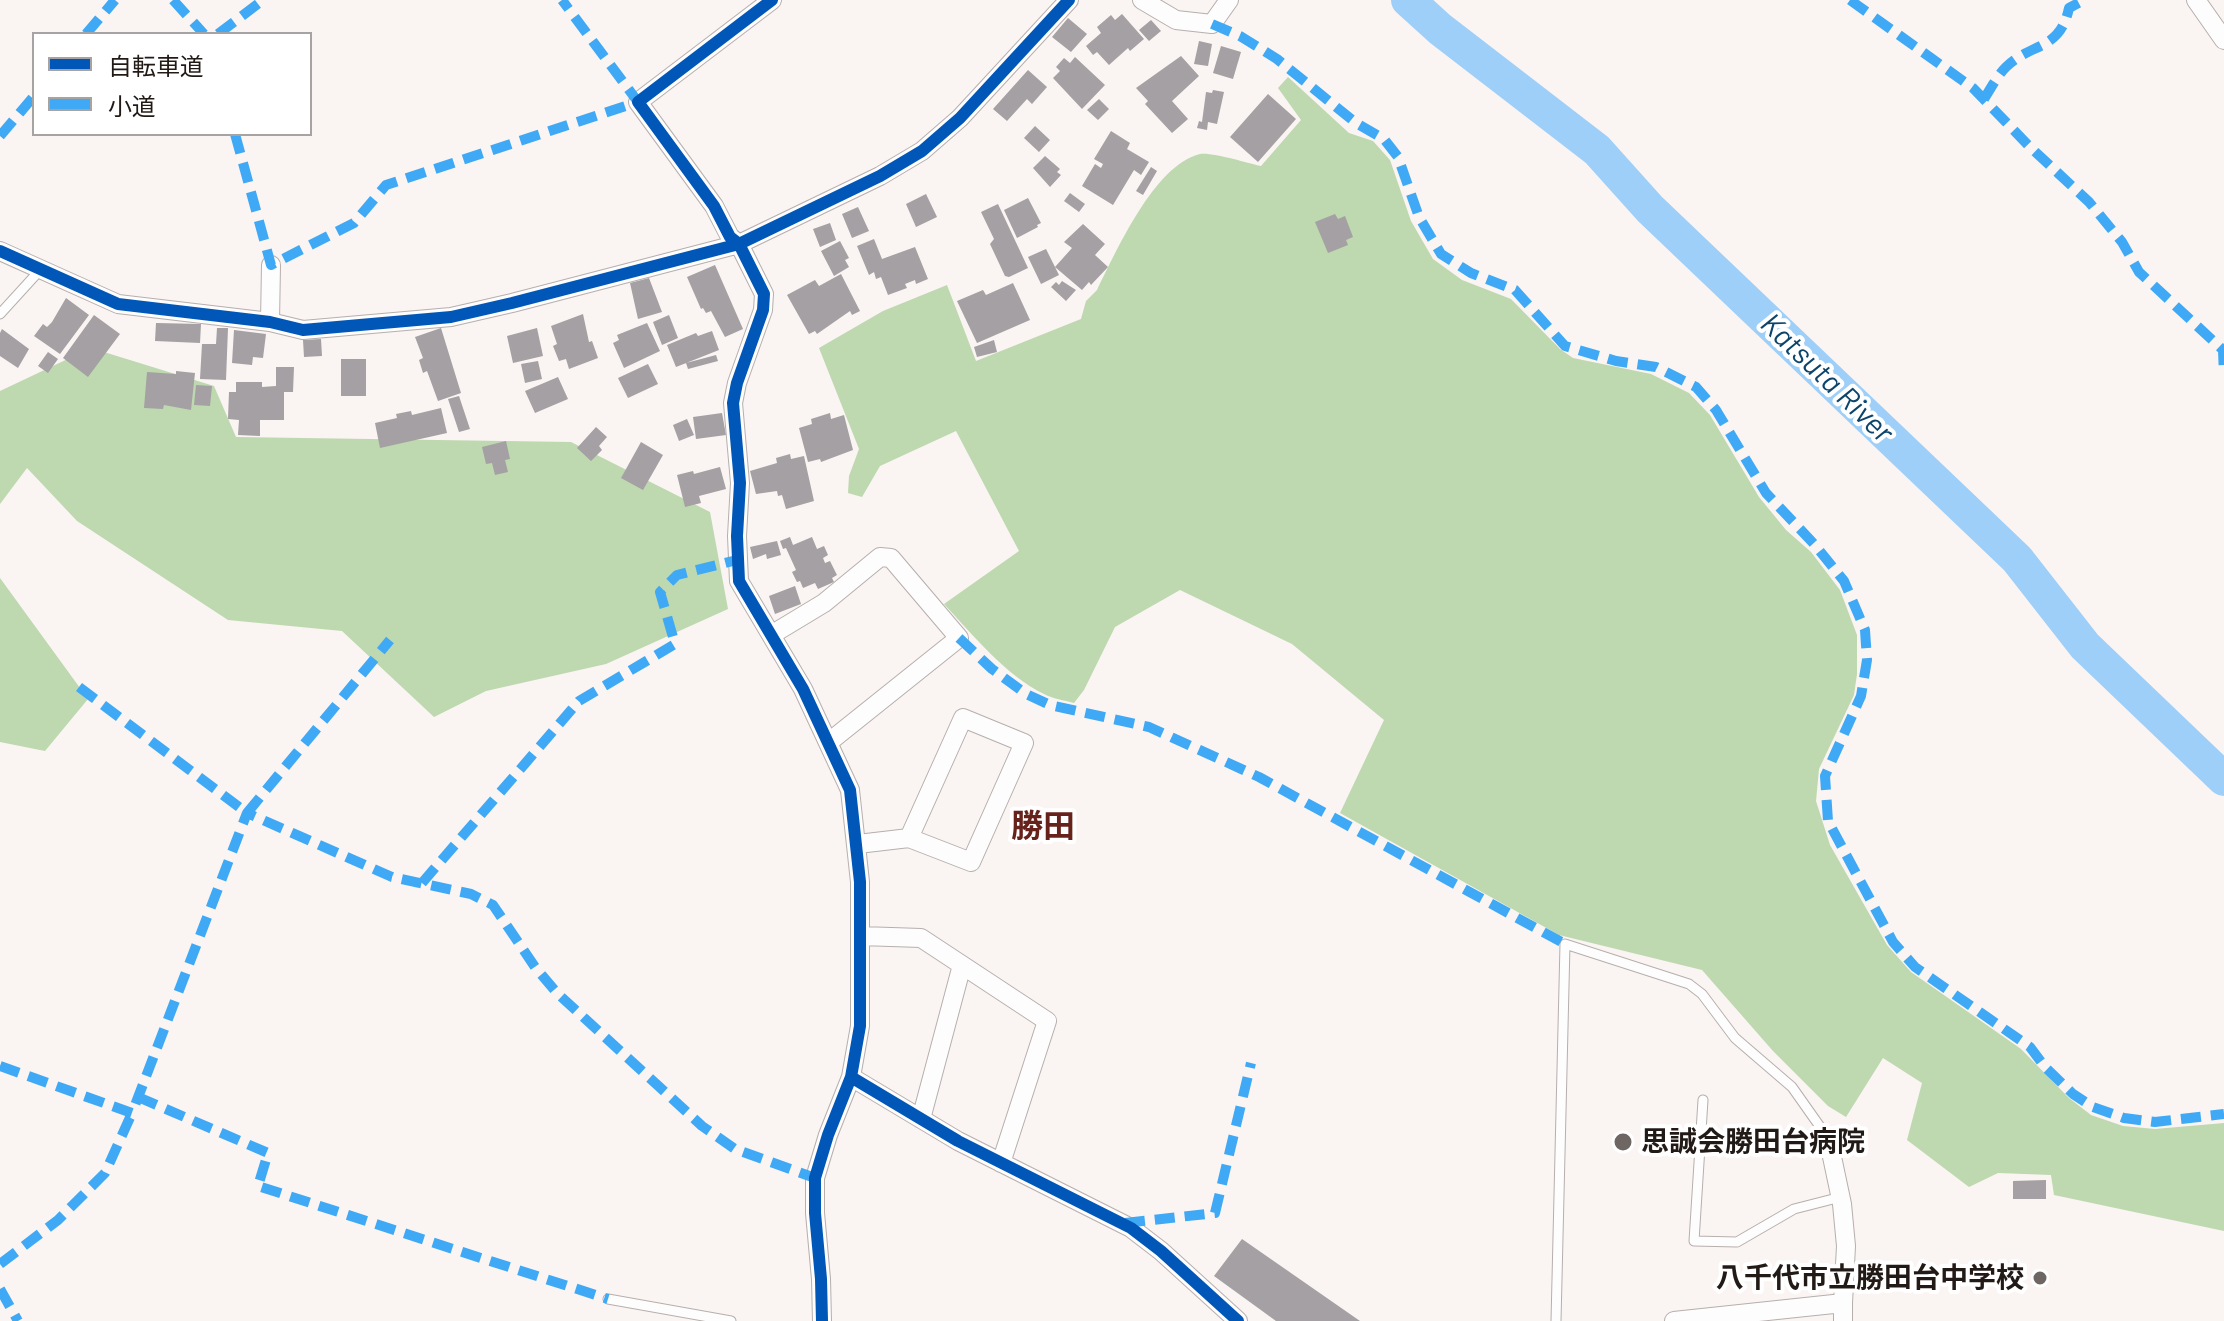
<!DOCTYPE html>
<meta charset="utf-8">
<style>
body{margin:0}
#map{position:relative;width:2224px;height:1321px;overflow:hidden;background:#faf4f2;font-family:Barlow,"Noto Sans JP",sans-serif}
canvas{display:block}
.legend{position:absolute;left:32px;top:32px;width:280px;height:104px;box-sizing:border-box;background:#fff;border:2px solid #a7a3a2;margin:0;padding:10px 14px;list-style:none;font-size:24px;color:#221a16}
.legend li{display:flex;align-items:center;gap:16px;height:40px}
.legend b{width:40px;border:2px solid #a7a3a2}
</style>
<div id="map">
<canvas width="2224" height="1321"></canvas>
<ul class="legend">
<li><b style="height:10px;background:#0057b8"></b>自転車道</li>
<li><b style="height:10px;background:#3fa9f5"></b>小道</li>
</ul>
</div>
<script>
const c = document.querySelector('canvas').getContext('2d');
c.lineJoin = 'round';
function paint(path, color) { c.fillStyle = color; c.fill(path, 'evenodd'); }
function trace(path, color, width, dash) { c.strokeStyle = color; c.lineWidth = width; c.lineCap = dash ? 'butt' : 'round'; c.setLineDash(dash || []); c.stroke(path); }
function drawText(font, color, halo, rows, align = 'center') {
  c.font = font + ' Barlow,"Noto Sans JP",sans-serif'; c.lineWidth = 8; c.setLineDash([]); c.textBaseline = 'middle'; c.strokeStyle = halo; c.fillStyle = color; for (const [text, x, y, turn = 0] of rows) {
    c.save(); c.translate(x, y); c.rotate((+turn || 0) * Math.PI / 180); c.textAlign = isNaN(turn) ? turn : align; if (halo) c.strokeText(text, 0, 0); c.fillText(text, 0, 0); c.restore();
  }
}
paint(new Path2D(`
 M1288 77 1349 133 1373 141 1390 160 1411 221 1433 259 1462 280 1511 299 1560 349 1573 358 1651 374 1689 393 1710 415 1759 497 1786 530 1811 552 1840 590 1857 635V674L1854 695 1819 769 1816 801 1830 845 1887 945 1911 972 2021 1049 2069 1098 2091 1115 2123 1126 2155 1129 2224 1123V1231L2054 1195 2051 1175 1998 1173 1969 1187 1907 1140 1922 1083 1883 1058 1846 1117 1828 1106 1773 1051 1702 970 1559 935 1340 813 1384 720 1292 644 1180 590 1115 627 1084 690 1074 703C1064 700 1053 699 1044 694 1005 675 973 635 944 604L1019 551 956 431 880 466 862 497 848 493 849 476 859 449 819 348 883 311 947 285 976 361 1081 319 1086 301 1097 290C1116 252 1154 165 1200 154 1212 152 1247 163 1261 166L1301 120 1278 88Z
 M91 348 214 386 236 437 571 442 710 512 728 609 606 664 486 691 434 717 342 631 228 620 77 521 27 468 0 504V391Z
 M0 578 88 699 45 751 0 742Z`), '#bed8b0');
trace(new Path2D(`
 M1408 0 1440 29 1597 150 1650 209 2017 559 2085 646 2224 779`), '#9ecff8', 34);
paint(new Path2D(`
 M1122 14 1144 39 1130 51 1128 48 1109 65 1097 52 1093 55 1086 46 1101 33 1097 27 1111 15 1115 20Z
 M1068 18 1087 34 1071 52 1052 37Z
 M1151 20 1161 31 1149 41 1139 30Z
 M1199 41 1212 44 1208 66 1194 64Z
 M1221 46 1241 52 1233 79 1213 73Z
 M1181 56 1199 76 1172 101 1188 119 1172 133 1145 104 1148 101 1136 88Z
 M1075 57 1105 85 1082 109 1053 78 1060 71 1056 67 1064 58 1070 63Z
 M1028 70 1047 87 1032 104 1027 99 1007 121 993 109Z
 M1213 90 1224 92 1217 124 1208 122 1207 130 1197 128 1199 121 1202 122 1206 92 1212 93Z
 M1268 94 1296 119 1258 162 1230 137Z
 M1099 99 1109 109 1098 120 1087 110Z
 M1035 126 1050 140 1039 152 1024 138Z
 M1111 131 1130 143 1127 149 1149 162 1141 175 1134 170 1113 205 1082 186 1095 164 1101 168 1103 164 1094 159Z
 M1045 156 1060 169 1057 172 1061 175 1050 187 1033 168Z
 M1151 167 1157 171 1143 195 1136 191Z
 M1070 193 1085 204 1079 212 1064 201Z
 M926 194 937 217 916 227 906 204Z
 M1028 198 1041 223 1037 225 1038 227 1017 238 1004 210Z
 M998 204 1028 268 1009 277 1005 276 990 244 994 239 981 212Z
 M858 207 869 231 852 238 842 214Z
 M1335 214 1338 219 1345 216 1353 237 1346 240 1348 245 1328 253 1315 222Z
 M830 223 836 240 820 247 813 229Z
 M1083 224 1105 244 1095 255 1108 267 1091 285 1089 282 1082 290 1055 267 1072 248 1064 242Z
 M874 239 882 259 915 247 928 279 916 284 915 280 905 284 907 288 888 295 881 277 876 279 874 272 869 275 857 246Z
 M840 241 849 258 845 260 849 267 834 276 821 251Z
 M1046 249 1059 275 1041 284 1028 257Z
 M715 265 743 329 725 337 711 311 706 313 703 308 701 309 687 277Z
 M841 274 860 311 852 315 850 311 817 334 815 331 809 334 787 295 815 280 819 286Z
 M649 278 662 312 638 319 630 283Z
 M1062 281 1076 290 1066 301 1051 287 1056 282 1059 285Z
 M1013 283 1030 320 977 343 957 301 983 290 986 295Z
 M66 298 89 315 60 354 34 336 43 324 47 327 52 322Z
 M583 314 589 342 592 341 598 358 569 369 566 359 559 361 553 346 557 344 551 326Z
 M94 315 120 334 88 377 63 358Z
 M669 315 678 338 662 345 653 322Z
 M156 323 201 324 200 343 155 341Z
 M647 323 660 351 624 368 613 343 619 340 617 335Z
 M217 328H228L226 380 200 379 202 344H216Z
 M441 328 461 393 438 401 427 371 423 373 419 360 423 358 415 337Z
 M537 328 543 356 513 363 507 336Z
 M2 329 29 349 18 368 0 356V333Z
 M234 330 266 334 263 358 253 357 252 365 232 363Z
 M712 331 719 350 676 367 667 345 696 333 698 336Z
 M321 339 322 356 304 357 303 340Z
 M994 340 997 352 977 357 974 347Z
 M48 352 58 359 48 373 38 366Z
 M716 355 718 361 688 369 686 363Z
 M341 359H366V396H341Z
 M538 361 542 379 525 383 521 364Z
 M648 364 658 384 628 398 618 378Z
 M276 367H294L293 392H284V420H260V436L238 435 239 420 228 419 229 392H236V382H262V387L276 386Z
 M176 371 195 373 191 410 164 405 163 409 144 408 147 372 176 374Z
 M558 377 568 399 535 413 525 391Z
 M196 385 212 386 210 406 194 405Z
 M459 396 470 429 459 432 448 399Z
 M441 408 447 433 380 448 375 423 397 418 396 414 411 411 412 415Z
 M722 413 726 435 696 439 693 417Z
 M830 413 831 419 844 415 853 450 821 462 820 459 808 462 799 428 812 424 811 419Z
 M687 419 694 435 679 441 673 425Z
 M596 427 607 437 599 446 602 450 591 461 577 448Z
 M506 441 510 459 505 460 508 472 495 475 492 463 486 464 482 447Z
 M641 442 663 455 643 490 621 478Z
 M790 454 791 459 804 456 814 501 786 509 782 495 778 496 777 491 756 494 750 471 777 463 776 458Z
 M720 467 726 489 699 496 701 503 685 507 677 475 693 471 694 474Z
 M790 537 793 545 812 537 817 549 824 546 828 555 823 558 825 563 830 561 837 575 832 578 834 582 818 589 815 583 803 588 800 581 797 582 792 572 796 570 786 548 783 549 780 541Z
 M777 541 781 555 767 559 766 554 753 559 750 547Z
 M795 586 801 604 775 614 769 596Z
 M2046 1180V1199H2013V1181Z
 M1242 1239 1360 1321H1276L1214 1276Z`), '#a4a0a3');
const lane = new Path2D(`
 M0 314 41 269
 M1703 1100 1694 1241 1737 1242 1794 1209 1841 1197
 M608 1299 731 1321
 M1556 1321 1565 944 1689 984 1702 994 1735 1038 1792 1087 1828 1138`);
const street = new Path2D(`
 M772 0 638 102 714 206 730 237 739 244 764 294 763 310 737 383 733 403 740 483 737 536 739 581 803 689 850 790 860 882V1026L851 1077 828 1135 815 1178V1213L821 1279 822 1321
 M1142 0 1176 20 1212 24 1229 0
 M2196 0 2224 40
 M0 251 118 304 270 322 303 330 451 317 512 303 739 244 880 176 922 151 960 118 1069 0
 M270 322 271 265
 M771 635 824 603 880 557 891 558 959 638 829 742
 M858 844 909 838 971 862 1024 743 963 718 909 838
 M861 936 921 938 1047 1021 1001 1163
 M851 1077 958 1141 1131 1228 1161 1251 1238 1321
 M921 1119 962 965
 M1828 1138 1842 1204 1846 1246 1843 1303
 M1674 1321 1843 1303V1321`);
trace(lane, '#b6afad', 11);
trace(street, '#b6afad', 20);
trace(lane, '#fefdfd', 9);
trace(street, '#fefdfd', 18);
trace(new Path2D(`
 M173 0 204 34
 M1850 0 1973 88 2029 146 2089 202 2122 242 2139 272 2223 350 2224 375
 M1212 24 1240 36 1277 59 1356 123 1384 139 1398 157 1419 217 1441 254 1471 273 1515 290 1565 346 1616 361 1656 367 1696 387 1716 410 1766 493 1815 545 1844 581 1865 630 1867 660 1861 696 1825 776 1828 821 1893 942 1915 967 2030 1047 2045 1067 2073 1094 2093 1107 2124 1118 2155 1122 2224 1114
 M86 34 115 0
 M218 34 263 0
 M1984 99C1991 88 1997 76 2006 67 2032 42 2060 51 2069 8L2084 0
 M235 134 271 265 354 223 386 185 638 102 562 0
 M0 136 34 96
 M959 638 992 669 1026 694 1050 705 1149 727 1259 777 1565 944
 M79 687 247 813 390 640
 M422 883 579 701 675 644 660 592 677 575 737 560
 M0 1066 132 1113 247 813 392 877 471 894 493 905 535 967 557 993 702 1126 735 1149 815 1178
 M138 1097 268 1153 258 1186 608 1299
 M1125 1223 1215 1213 1251 1063
 M0 1264 58 1220 105 1173 132 1113
 M0 1289 18 1321`), '#3fa9f5', 10, [20, 10]);
trace(new Path2D(`
 M772 0 638 102 714 206 730 237 739 244 764 294 763 310 737 383 733 403 740 483 737 536 739 581 803 689 850 790 860 882V1026L851 1077 828 1135 815 1178V1213L821 1279 822 1321
 M0 251 118 304 270 322 303 330 451 317 512 303 739 244 880 176 922 151 960 118 1069 0
 M851 1077 958 1141 1131 1228 1161 1251 1238 1321`), '#0057b8', 12);
for (const [x, y, r, color] of [
 [1623,1142,10,"#6e6663"],
 [2040,1278,8,"#6e6663"]
]) { const dot = new Path2D(); dot.arc(x, y, r, 0, 2 * Math.PI); c.fillStyle = color; c.fill(dot); trace(dot, '#fff', 3); }
drawText('bold 28px', '#221a16', '#fff', [
 ["思誠会勝田台病院",1641,1142],
 ["八千代市立勝田台中学校",2024,1278,"right"]
], 'left');
drawText('italic 30px', '#0d446b', '#fff', [
 ["Katsuta River",1827,378,44]
]);
drawText('bold 32px', '#67231b', '#fff', [
 ["勝田",1043,826]
]);
</script>
